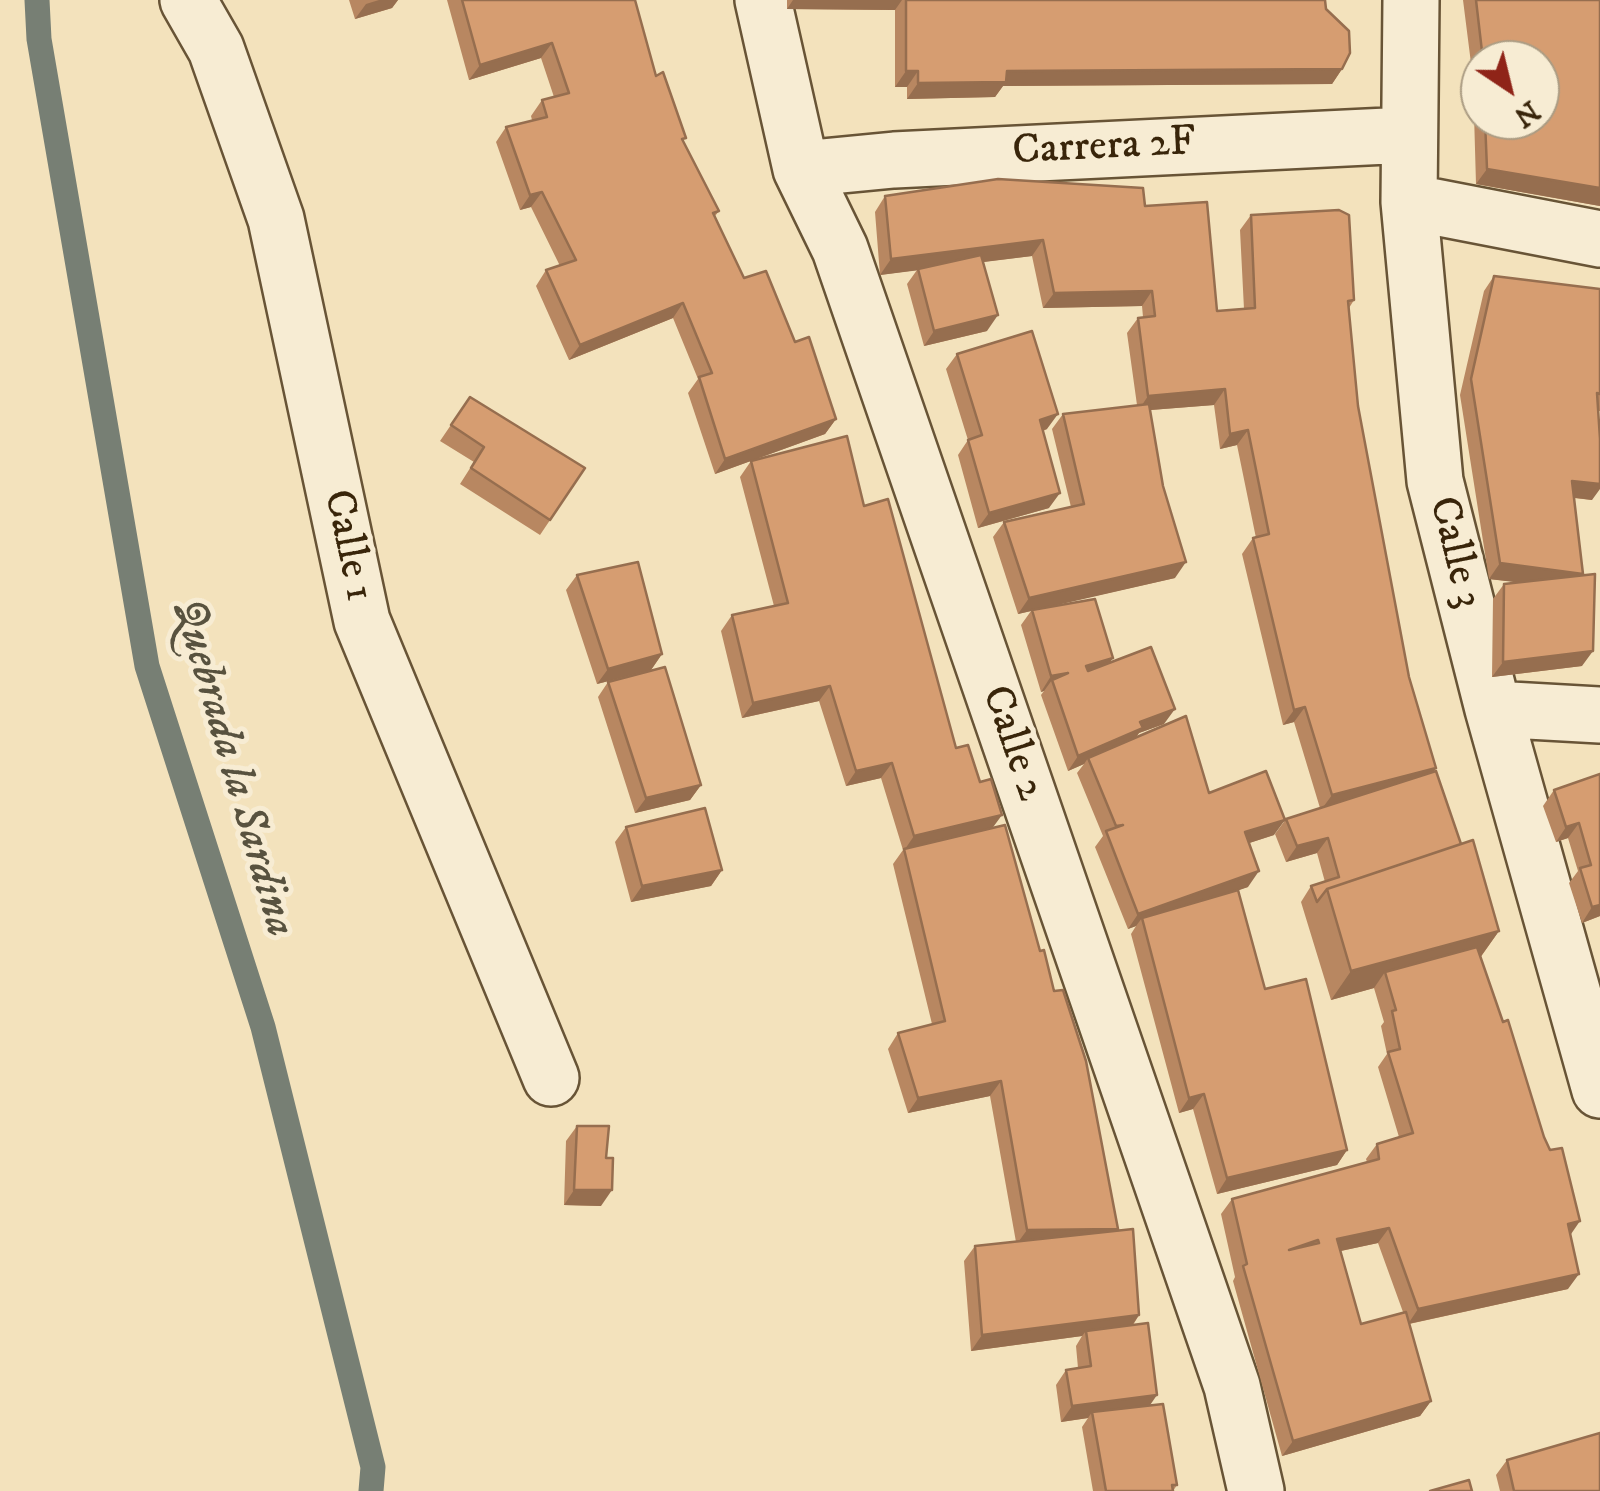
<!DOCTYPE html>
<style>
body{margin:0}
#map{position:relative;width:1600px;height:1491px;overflow:hidden;background:#f3e2bc;font-family:"IM FELL DW Pica",serif}
canvas{display:block}
.north{position:absolute;left:1460px;top:40px;width:100px;height:100px;box-sizing:border-box;background:#f7ecd3;border:2px solid #ab9c83;border-radius:50%;rotate:145deg;font-size:28px;font-weight:700;line-height:40px;text-align:center;color:#39250a}
.north::after{content:'';display:block;margin:auto;width:35px;height:45px;background:#8f2418;clip-path:polygon(50% 0,100% 100%,50% 72%,0 100%)}
</style>
<div id="map">
<canvas width="1600" height="1491"></canvas>
<div class="north">N</div>
</div>
<script>
const c = document.querySelector('canvas').getContext('2d');
c.lineJoin = 'round';
function trace(path, color, width, dash) { c.strokeStyle = color; c.lineWidth = width; c.lineCap = dash ? 'butt' : 'round'; c.setLineDash(dash || []); c.stroke(path); }
function paint(path, color) { c.fillStyle = color; c.fill(path, 'evenodd'); }
function drawText(font, color, halo, rows, align = 'center') {
  c.font = font + ' "IM FELL DW Pica",serif'; c.lineWidth = 10; c.setLineDash([]); c.textBaseline = 'middle'; c.strokeStyle = halo; c.fillStyle = color; for (const [text, x, y, turn = 0] of rows) {
    c.save(); c.translate(x, y); c.rotate((+turn || 0) * Math.PI / 180); c.textAlign = isNaN(turn) ? turn : align; if (halo) c.strokeText(text, 0, 0); c.fillText(text, 0, 0); c.restore();
  }
}
trace(new Path2D(`
 M37 0 39 39 147 666 263 1027 373 1467 371 1491`), '#777f74', 25);
const street = new Path2D(`
 M188 0 216 49 276 219 362 621 551 1078
 M763 0 801 169 840 249 1232 1386 1256 1491
 M1411 0 1409 202 1435 481 1493 709 1600 1090
 M801 169 894 160 1408 135
 M1409 202 1600 239
 M1493 709 1600 715`);
trace(street, '#685436', 60);
trace(street, '#f7ecd3', 55);
paint(new Path2D(`
 M349 0H398L392 8 355 19Z
 M447 0H635L656 76 683 142 719 211 715 216 744 278 795 342 836 419 825 434 715 474 688 393 698 379 673 318 569 360 536 286 546 270 560 266 531 207 520 210 496 142 506 127 532 120 531 116 542 100 554 97 541 58 469 80Z
 M787 0H1325L1326 9 1342 69 1332 84 1003 86 995 97 907 99V87H895V10L787 9Z
 M1463 0H1600V206L1476 184 1473 79ZM1480 60H1540V120H1480Z
 M885 196 1145 206 1217 311 1244 309 1240 230 1251 215 1354 300 1349 308 1358 406 1409 677 1436 768 1433 772 1461 844 1499 931 1480 958 1570 1234 1568 1289 1409 1324 1431 1401 1420 1416 1282 1456 1233 1281 1235 1277 1221 1214 1232 1199 1367 1162 1366 1159 1377 1144 1399 1137 1378 1067 1387 1054 1381 1026 1384 1022 1374 988 1331 1000 1301 902 1311 886 1325 882 1317 853 1286 862 1275 834 1286 819 1320 808 1294 722 1283 725 1242 554 1253 538H1256L1237 445 1220 449 1214 405 1150 410 1175 578 1046 607 1110 663 1164 724 1139 733 1136 737 1209 793 1274 835 1249 843 1248 887 1238 890 1265 989 1347 1150 1337 1165 1217 1194 1193 1109 1179 1113 1131 934 1136 926 1128 929 1095 847 1103 836 1077 773 1084 764 1068 771 1041 695 1044 691 1041 692 1021 625 1031 611 1018 614 993 537 1004 522 1071 507 1052 429 1063 414 1137 405 1127 333 1138 318 1143 317 1142 306 1043 308 1032 256 982 262 987 331 924 346 907 284 917 270 880 275 875 212ZM1378 1243 1403 1312 1361 1324 1341 1251Z
 M1494 276 1600 289V411H1598L1592 500 1574 498 1582 666 1492 677 1493 599 1504 584 1518 582 1489 579 1460 395 1484 291Z
 M957 354 1047 429 1043 431 1049 508 978 528 958 455 968 440 946 369Z
 M470 397 585 468 540 535 460 484 474 462 440 441Z
 M751 461 864 506 956 748 993 827 1118 1229 1139 1315 1133 1325 1149 1406 1177 1485 1173 1491H1093L1082 1427 1088 1418 1061 1422 1056 1385 1066 1370 1078 1368 1076 1346 1082 1336 971 1351 964 1261 975 1246 1016 1242 990 1096 908 1113 888 1049 898 1033 932 1024 893 864 903 850 881 778 846 786 819 701 742 718 721 631 732 615 774 606 740 477Z
 M577 575 662 654 651 670 597 684 566 590Z
 M608 682 701 785 690 800 635 813 598 697Z
 M1600 774V916L1582 923 1569 883 1578 871 1568 838 1556 842 1543 806 1554 790Z
 M626 827 722 870 711 886 631 902 615 842Z
 M577 1126 601 1206 564 1205 566 1141Z
 M1507 1460 1600 1491H1500L1496 1475Z`), '#b88761');
paint(new Path2D(`
 M379 0H398L392 8 355 19 366 4Z
 M793 0H902L895 10 787 9Z
 M552 43 541 58 469 80 480 65Z
 M1342 69 1332 84 1003 86 995 97 907 99 918 83 1007 71Z
 M906 71H918L907 87H895Z
 M1487 169 1600 188V206L1476 184Z
 M542 192 531 207 520 210 530 195Z
 M1043 240 1032 256 880 275 891 259Z
 M1152 291 1142 306 1043 308 1054 293Z
 M683 303 673 318 569 360 580 345Z
 M998 315 987 331 924 346 934 331Z
 M1225 389 1214 405 1138 411 1148 396Z
 M1058 414 1047 429 1029 435 1040 420Z
 M836 419 825 434 715 474 725 459Z
 M1248 430 1237 445 1220 449 1230 434Z
 M1572 481 1600 484V489L1592 500 1561 496Z
 M1060 493 1049 508 978 528 989 513Z
 M1186 562 1175 578 1018 614 1029 598Z
 M1500 563 1583 574 1572 589 1489 579Z
 M1593 651 1582 666 1492 677 1503 662Z
 M662 654 651 670 597 684 608 669Z
 M1113 658 1102 674 1075 681 1086 666Z
 M1068 673 1052 680 1044 691 1041 692 1051 676Z
 M830 686 819 701 742 718 753 703Z
 M1305 707 1294 722 1283 725 1294 710Z
 M1175 709 1164 724 1139 733 1132 743 1088 758 1084 764 1068 771 1078 756 1140 722Z
 M892 763 881 778 846 786 856 771Z
 M1436 768 1425 783 1321 810 1332 795Z
 M701 785 690 800 635 813 646 798Z
 M1002 815 991 830 903 852 914 836Z
 M1285 820 1274 835 1234 848 1245 832Z
 M1579 823 1568 838 1556 842 1566 827Z
 M1328 838 1317 853 1286 862 1297 846Z
 M722 870 711 886 631 902 642 886Z
 M1259 871 1248 887 1143 924 1142 918 1136 926 1128 929 1138 914Z
 M1600 905V916L1582 923 1592 907Z
 M1499 931 1479 959 1385 972 1374 988 1331 1000 1351 971Z
 M1001 1081 990 1096 908 1113 918 1098Z
 M1204 1094 1193 1109 1179 1113 1189 1098Z
 M1347 1150 1337 1165 1217 1194 1227 1178Z
 M574 1190H612L601 1206 564 1205Z
 M1580 1221 1569 1237 1568 1224Z
 M1389 1228 1378 1243 1326 1254 1337 1239Z
 M1118 1229 1108 1245H1016L1027 1230Z
 M1579 1274 1568 1289 1408 1324 1418 1309Z
 M1139 1315 1129 1330 1086 1331 1082 1336 971 1351 982 1335Z
 M1157 1395 1146 1411 1092 1412 1088 1418 1061 1422 1072 1406Z
 M1431 1401 1420 1416 1282 1456 1293 1441Z`), '#966e4f');
const building = new Path2D(`
 M462 0H635L656 76 663 72 686 138 682 139 719 211 713 213 744 278 766 271 795 342 809 337 836 419 725 459 699 377 712 373 683 303 580 345 546 270 576 260 542 192 530 195 506 127 547 117 542 100 569 93 552 43 480 65Z
 M906 0H1325L1326 9 1349 31 1350 53 1342 69 1007 71 1006 82 918 83V71H906Z
 M1476 0H1600V188L1487 169 1485 120H1540V60H1483Z
 M998 179 1143 188 1145 206 1207 202 1217 311 1255 308 1251 215 1339 210 1349 215 1354 300 1348 301 1358 406 1409 677 1436 768 1332 795 1305 707 1294 710 1253 538 1269 534 1248 430 1230 434 1225 389 1148 396 1138 318 1155 316 1152 291 1054 293 1043 240 891 259 885 196Z
 M981 255 998 315 934 331 918 269Z
 M1494 276 1600 289V394L1597 393 1600 439V484L1572 481 1583 574 1500 563 1471 379Z
 M1032 331 1058 414 1040 420 1060 493 989 513 968 440 982 435 957 354Z
 M470 397 585 468 550 520 471 468 484 447 451 425Z
 M1149 404 1163 486 1186 562 1029 598 1004 522 1084 504 1063 414Z
 M847 436 864 506 888 499 956 748 968 745 980 782 991 779 1002 815 914 836 892 763 856 771 830 686 753 703 732 615 788 603 751 461Z
 M638 562 662 654 608 669 577 575Z
 M1595 574 1593 651 1503 662 1504 584Z
 M1095 599 1113 658 1086 666 1088 671 1151 647 1175 709 1140 722 1143 728 1078 756 1052 680 1068 673 1051 676 1032 610Z
 M665 667 701 785 646 798 608 682Z
 M1186 716 1209 793 1266 771 1285 820 1245 832 1259 871 1138 914 1106 831 1123 825 1116 826 1088 758Z
 M1436 771 1461 844 1327 889 1317 902 1311 886 1339 877 1328 838 1297 846 1286 819Z
 M1600 774V905L1592 907 1580 868 1591 865 1579 823 1566 827 1554 790Z
 M705 808 722 870 642 886 626 827Z
 M1005 825 1040 951 1044 950 1054 991 1063 990 1086 1061 1118 1229 1027 1230 1001 1081 918 1098 898 1033 945 1021 904 849Z
 M1473 840 1499 931 1351 971 1327 889Z
 M1238 890 1265 989 1306 979 1347 1150 1227 1178 1204 1094 1189 1098 1142 918Z
 M1477 947 1503 1022 1508 1020 1544 1137 1550 1150 1562 1148 1580 1221 1568 1224 1579 1274 1418 1309 1389 1228 1337 1239 1361 1324 1406 1312 1431 1401 1293 1441 1243 1266 1247 1264 1232 1199 1379 1159 1377 1144 1413 1133 1388 1052 1400 1049 1392 1011 1396 1010 1385 972ZM1318 1240 1319 1243 1289 1250Z
 M577 1126H609L606 1158H613L612 1190H574Z
 M1133 1229 1139 1315 982 1335 975 1246Z
 M1148 1323 1157 1395 1072 1406 1066 1370 1091 1366 1086 1331Z
 M1163 1404 1177 1485H1172L1173 1491H1106L1092 1412Z
 M1600 1433V1491H1514L1507 1460Z
 M1469 1480 1472 1491H1430Z`);
paint(building, '#d69d71');
trace(building, '#966e4f', 2.5);
drawText('42px', '#39250a', '#f7ecd3', [
 ["Carrera 2F",1104,149,-3],
 ["Calle 1",346,546,78],
 ["Calle 3",1453,553,76],
 ["Calle 2",1011,744,71]
]);
drawText('italic 45px', '#58523f', '#f7ecd3', [
 ["Quebrada la Sardina",231,768,74]
]);
</script>
